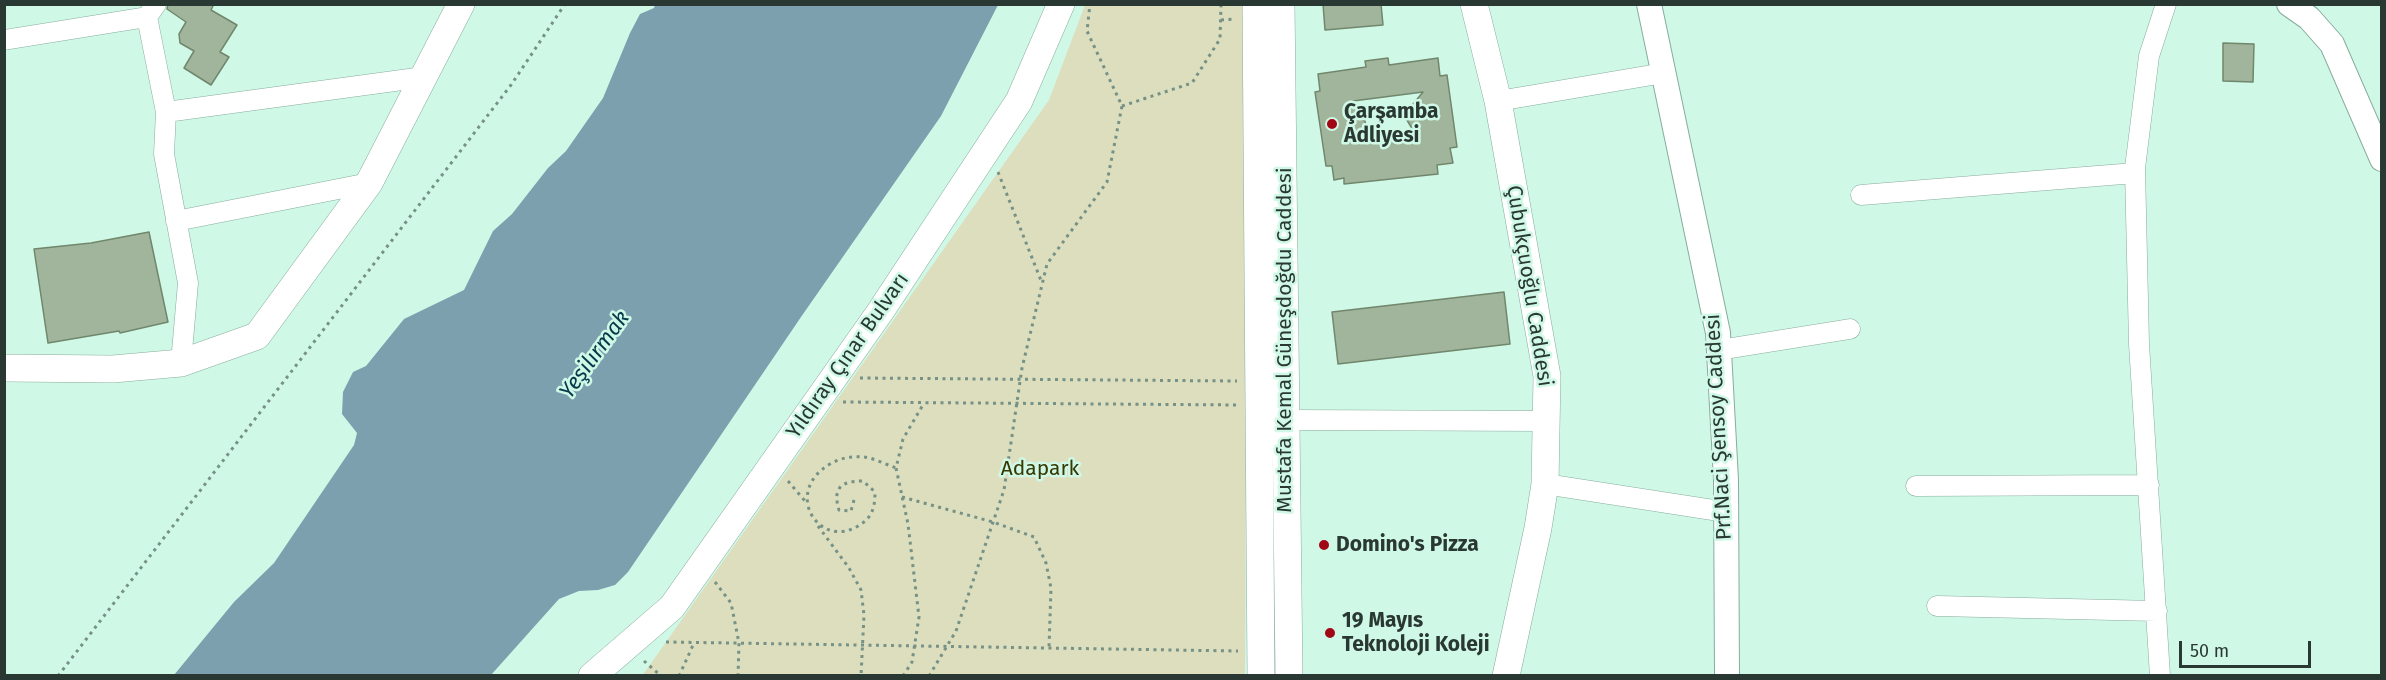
<!DOCTYPE html>
<meta charset="utf-8">
<style>
body{margin:0}
#map{position:relative;width:2386px;height:680px;overflow:hidden;background:#d0f8e7;font-family:"Fira Sans",sans-serif}
canvas{display:block}
.frame{position:absolute;inset:0;border:6px solid #293832;pointer-events:none}
.scale{position:absolute;left:2179px;top:641px;width:132px;height:27px;box-sizing:border-box;border:3px solid #293832;border-top:0;padding-left:8px;font-size:18px;line-height:21px;white-space:nowrap;color:#293832;-webkit-text-stroke:4px #d0f8e7;paint-order:stroke}
</style>
<div id="map">
<canvas width="2386" height="680"></canvas>
<div class="frame"></div>
<div class="scale">50 m</div>
</div>
<script>
const c = document.querySelector('canvas').getContext('2d');
c.lineJoin = 'round';
function paint(path, color) { c.fillStyle = color; c.fill(path, 'evenodd'); }
function trace(path, color, width, dash) { c.strokeStyle = color; c.lineWidth = width; c.lineCap = dash ? 'butt' : 'round'; c.setLineDash(dash || []); c.stroke(path); }
function drawText(font, color, halo, rows, align = 'center') {
  c.font = font + ' "Fira Sans",sans-serif'; c.lineWidth = 5; c.setLineDash([]); c.textBaseline = 'middle'; c.strokeStyle = halo; c.fillStyle = color; for (const [text, x, y, turn = 0] of rows) {
    c.save(); c.translate(x, y); c.rotate((+turn || 0) * Math.PI / 180); c.textAlign = isNaN(turn) ? turn : align; if (halo) c.strokeText(text, 0, 0); c.fillText(text, 0, 0); c.restore();
  }
}
paint(new Path2D(`
 M1085 5H1248L1245 675 642 676 1049 100Z`), '#dcdebe');
paint(new Path2D(`
 M655 5H998L941 116 801 317 628 572 615 585 598 590 579 591 559 599 491 675H174L234 602 274 563 354 445 357 433 342 414 343 392 353 372 366 366 404 319 464 290 493 231 512 214 548 168 566 151 603 98 630 33 640 14 654 8Z`), '#7da0ae');
const building = new Path2D(`
 M168 4H214L211 10 237 25 220 52 229 57 211 85 184 68 194 51 180 43 179 34 186 22 167 9Z
 M1323 4H1381L1383 25 1325 30Z
 M2223 43 2254 44 2253 82 2223 81Z
 M1388 58 1389 65 1438 58 1440 76 1447 75 1457 147 1450 148 1453 163 1437 165 1438 174 1344 184V178L1334 180 1332 166H1326L1315 92 1320 91 1318 74 1366 67 1365 61ZM1423 92 1404 115 1417 137 1368 143 1365 121 1353 101Z
 M149 232 168 322 120 333 119 331 48 343 34 249 91 243Z
 M1504 292 1510 344 1338 364 1332 312Z`);
paint(building, '#a0b59b');
trace(building, '#71876c', 1.5);
const minor = new Path2D(`
 M147 17 166 112 164 154 188 283 181 363
 M4 40 147 17 156 4
 M1498 101 1664 73
 M166 112 424 77
 M1861 195 2135 173
 M176 221 369 183
 M1719 350 1850 329
 M1287 420 1547 421
 M1545 484 1726 512
 M1916 486 2149 485
 M1937 606 2157 611
 M2160 676 2139 344 2135 168 2149 56 2166 4`);
const tertiary = new Path2D(`
 M1649 4 1718 333 1726 480 1727 676
 M2289 4 2309 18 2332 44 2382 159`);
const secondary = new Path2D(`
 M1256 4 1261 676
 M1281 4 1289 676
 M1474 4 1498 101 1547 376 1545 484 1538 528 1506 676
 M4 368 113 369 181 363 257 336 369 183 461 4
 M592 676 672 607 880 312 1019 101 1061 4`);
trace(minor, '#87ad9d', 21);
trace(tertiary, '#87ad9d', 26);
trace(secondary, '#87ad9d', 28);
trace(new Path2D(`
 M1221 20 1234 19
 M1122 106 1192 83 1220 39 1221 4
 M998 172 1042 283
 M860 378 1237 381
 M843 402 1238 405
 M788 481 805 501
 M902 497 993 522 1034 537 1046 563 1051 588 1049 648
 M854 500 851 511 839 510C832 487 842 481 863 481L875 492C875 508 872 518 858 526 819 550 782 492 830 464 842 457 856 455 870 458 879 461 888 465 896 468
 M818 526 849 568 861 590 864 615 861 676
 M715 582 731 603 739 643 738 676
 M666 642 1238 651
 M644 661 661 676
 M58 676 511 85 565 4
 M679 676 694 643
 M903 676 912 662 919 617 908 524 896 468 903 439 924 403
 M929 676 956 631 1004 490 1022 368 1047 264 1107 182 1122 106 1087 31 1090 4`), '#769186', 3, [3, 4.5]);
trace(minor, '#fff', 20);
trace(tertiary, '#fff', 24);
trace(secondary, '#fff', 27);
for (const [x, y, r, color] of [
 [1332,124,6,"#a20716"],
 [1324,545,6,"#a20716"],
 [1330,633,6,"#a20716"]
]) { const dot = new Path2D(); dot.arc(x, y, r, 0, 2 * Math.PI); c.fillStyle = color; c.fill(dot); trace(dot, '#d0f8e7', 2); }
drawText('bold 21px', '#293832', '#d0f8e7', [
 ["Çarşamba",1344,112],
 ["Adliyesi",1344,136],
 ["Domino's Pizza",1336,545],
 ["19 Mayıs",1342,621],
 ["Teknoloji Koleji",1342,645]
], 'left');
drawText('21px', '#293832', '#d0f8e7', [
 ["Çubukçuoğlu Caddesi",1529,286,81],
 ["Mustafa Kemal Güneşdoğdu Caddesi",1285,340,-90],
 ["Yıldıray Çınar Bulvarı",848,356,-55],
 ["Prf.Naci Şensoy Caddesi",1719,427,-93]
]);
drawText('21px', '#383900', '#d0f8e7', [
 ["Adapark",1040,469]
]);
drawText('italic 22px', '#04394a', '#d0f8e7', [
 ["Yeşilırmak",595,355,-54]
]);
</script>
